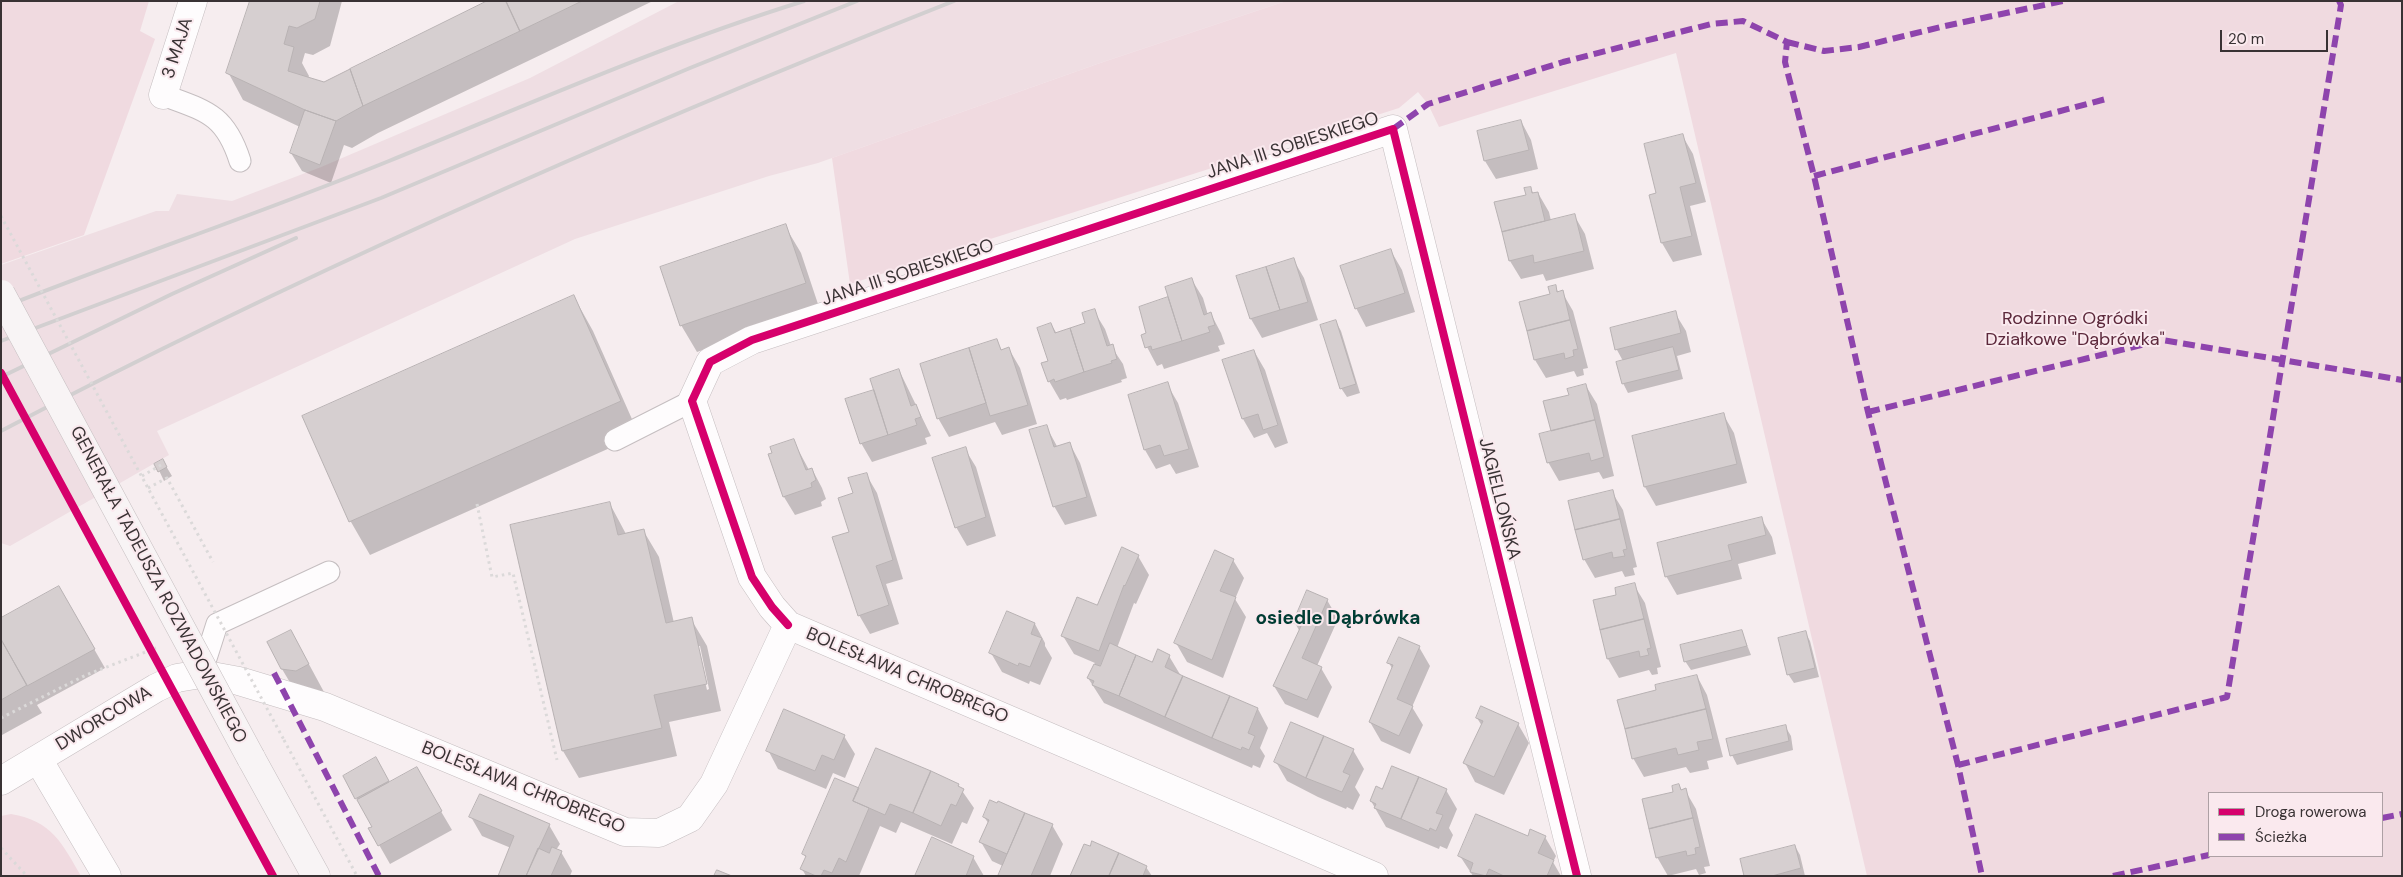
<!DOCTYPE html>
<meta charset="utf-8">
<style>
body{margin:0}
#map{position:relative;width:2403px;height:877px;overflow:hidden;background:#f6edef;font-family:"DM Sans",sans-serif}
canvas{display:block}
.frame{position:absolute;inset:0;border:2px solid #393234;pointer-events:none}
.legend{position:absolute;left:2208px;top:792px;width:175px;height:65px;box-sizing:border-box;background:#fae9ee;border:1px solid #ada0a4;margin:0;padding:6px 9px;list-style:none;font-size:15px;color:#393234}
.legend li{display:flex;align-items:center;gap:10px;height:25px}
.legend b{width:25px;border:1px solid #ada0a4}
.scale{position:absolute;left:2220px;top:30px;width:108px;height:22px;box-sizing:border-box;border:2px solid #393234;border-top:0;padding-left:6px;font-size:15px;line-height:18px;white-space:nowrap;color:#393234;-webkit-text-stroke:4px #fae9ee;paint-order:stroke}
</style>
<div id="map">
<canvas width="2403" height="877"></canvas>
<div class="frame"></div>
<ul class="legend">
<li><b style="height:6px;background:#d6006c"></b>Droga rowerowa</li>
<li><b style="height:6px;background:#8e44ad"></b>Ścieżka</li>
</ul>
<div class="scale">20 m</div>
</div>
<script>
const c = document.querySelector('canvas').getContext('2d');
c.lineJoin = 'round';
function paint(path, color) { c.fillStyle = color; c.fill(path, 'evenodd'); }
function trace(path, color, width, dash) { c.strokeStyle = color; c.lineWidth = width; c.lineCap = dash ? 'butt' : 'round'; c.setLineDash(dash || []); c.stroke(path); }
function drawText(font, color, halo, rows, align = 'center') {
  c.font = font + ' "DM Sans",sans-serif'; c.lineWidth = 4; c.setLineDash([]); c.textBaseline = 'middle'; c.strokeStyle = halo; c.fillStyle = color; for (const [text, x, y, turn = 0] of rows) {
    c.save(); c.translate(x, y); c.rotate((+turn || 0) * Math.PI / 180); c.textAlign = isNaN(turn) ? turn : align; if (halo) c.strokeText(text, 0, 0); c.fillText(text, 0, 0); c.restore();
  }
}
paint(new Path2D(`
 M679 1H1286L1103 62 818 163 769 176 575 239 157 431 169 455 10 546 1 543V265L156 211H169L177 194 232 201 321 167 530 78Z`), '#efdee3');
paint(new Path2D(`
 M1 1H149L140 31 155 39 84 235 1 264Z
 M1286 1H2402V876H1867L1676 53 1439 127 1428 104 1418 92 1399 108 850 284 832 158 1103 62ZM2209 793H2382V856H2209Z
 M11 814C52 821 62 843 81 876H1V816Z`), '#f0dae0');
paint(new Path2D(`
 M251 1H342L330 46 313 55 305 53 302 63 309 76 308 78 324 83 490 1H653L378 133 352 148 344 145 331 183 302 171 291 153 300 127 243 100 228 72Z
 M1521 121 1531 140 1538 169 1496 179 1485 161Z
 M1682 135 1693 154 1706 202 1690 206 1702 255 1673 262 1662 243 1651 196 1658 194Z
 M1530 188 1534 194 1538 193 1549 212 1551 221 1574 215 1585 234 1594 269 1546 281 1543 274 1521 279 1510 261 1496 203 1527 196Z
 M785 226 801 253 820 310 697 352 681 325Z
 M1391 251 1402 270 1415 312 1366 327 1356 308Z
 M1293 259 1304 278 1318 320 1262 338 1251 319 1238 277Z
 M1192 280 1203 298 1208 315 1211 314 1221 333 1225 344 1218 346 1220 351 1164 369 1162 364 1157 366 1147 347 1148 334 1140 307 1170 298Z
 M1555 287 1559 293 1562 292 1573 311 1588 368 1583 369 1584 375 1577 377 1574 371 1546 378 1535 360Z
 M574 297 593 331 639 435 370 555 351 522 304 417Z
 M1094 311 1105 329 1111 346 1123 364 1127 378 1121 380 1122 382 1067 400 1066 398 1060 400 1049 381 1051 324 1057 334 1086 324Z
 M1675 313 1686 331 1691 352 1677 356 1683 379 1628 393 1623 383V361L1617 350 1611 329Z
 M1336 322 1341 331 1360 393 1347 397 1341 388Z
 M997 341 1002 351 1009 349 1020 368 1037 424 1002 435 995 422 949 437 938 418Z
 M1254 351 1265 370 1288 443 1275 448 1267 433 1254 438 1243 419 1223 361Z
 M899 370 931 436 925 438 927 444 872 462 861 443 875 391Z
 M1167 384 1178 403 1199 467 1176 474 1170 464 1156 469 1145 450 1129 396Z
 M1586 386 1597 404 1614 476 1603 479 1599 472 1559 481 1548 462 1552 432 1570 396Z
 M1723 414 1734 433 1747 483 1656 506 1645 487 1633 437Z
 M1046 426 1058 448 1070 444 1080 463 1097 516 1065 525 1054 506Z
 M793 440 809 470 812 469 822 488 826 499 821 502 822 506 795 515 784 497Z
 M965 449 976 467 996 536 967 546 956 527Z
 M163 461 172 476 164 481 156 464Z
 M866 474 877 493 903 579 886 584 899 624 870 634 859 615 850 533 855 494Z
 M1612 492 1623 510 1637 567 1633 568 1635 575 1625 577 1622 571 1595 578 1584 559Z
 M610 504 626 534 643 530 659 557 674 623 691 619 707 646 721 711 669 722 677 756 579 778 563 751 512 526ZM697 646H700L709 689 707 690Z
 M1761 518 1772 537 1776 554 1738 564 1742 579 1677 595 1666 576Z
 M1138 556 1149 575 1136 604 1134 603 1117 648 1153 663 1169 656 1181 676 1258 709 1268 728 1260 748 1265 756 1260 768 1253 765 1252 768 1104 703 1088 678 1095 663 1074 654 1063 636 1097 607Z
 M1233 560 1244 578 1235 599 1246 617 1223 678 1187 662 1176 643Z
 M1634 585 1645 603 1661 667 1657 668 1658 674 1652 675 1649 670 1619 678 1608 659 1594 601 1618 596Z
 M59 588 105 668 37 705 42 713 2 735 1 645Z
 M1327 600 1338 619 1317 666 1321 668 1332 687 1318 718 1285 704 1274 686 1300 632 1295 623Z
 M1008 613 1035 624 1045 643V646L1052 658 1040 685 1030 681 1029 684 1002 672 991 653Z
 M291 631 324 692 312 698 298 696 282 669Z
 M1742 632 1751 655 1691 670 1685 661Z
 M1805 632 1810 641 1819 677 1794 683 1788 674Z
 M1419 647 1430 666 1412 707 1423 725 1410 754 1381 741 1370 722 1393 670 1389 663Z
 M1697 676 1707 695 1723 757 1707 761 1709 769 1690 773 1686 767 1644 777 1633 758 1658 691Z
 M1477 718 1518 724 1529 743 1504 795 1475 782 1465 763 1482 726Z
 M1785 726 1791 736 1793 750 1737 765 1732 755Z
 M844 736 855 754 845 778 833 773 826 789 778 769 768 750Z
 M1353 750 1364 769 1355 787 1360 795 1353 810 1347 807 1346 809 1318 797 1287 781 1276 762Z
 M376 759 390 784 416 769 452 830 390 864 370 829 373 827 344 776Z
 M958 785 974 808 967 824 962 822 952 844 901 822 896 833 880 826 859 876H806L802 869 806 858 803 853 860 790Z
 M1679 785 1682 791 1685 790 1696 809 1710 866 1704 867 1706 873 1699 875 1696 869 1668 876 1657 857Z
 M1446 790 1457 809 1449 828 1453 835 1447 849 1440 846 1439 849 1386 827 1371 801 1383 791Z
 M998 802 1052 825 1063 844 1050 876H999L1003 866 992 861 981 842 989 824 984 817Z
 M471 817 549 825 560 844 556 850 561 852 572 871 570 876H499L511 848 482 836Z
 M1529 837H1545L1556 856 1553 862 1561 876H1473L1460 856Z
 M1795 846 1800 855 1805 876H1745Z
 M973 857 984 876H916Z
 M1146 867 1152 876H1071Z`), '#0003');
const building = new Path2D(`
 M250 1H320L315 19 297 28 289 26 284 44 294 47 288 71 324 82 350 69 363 106 336 121 305 110 226 73Z
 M487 1H506L520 31 363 106 350 69Z
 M506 1H582L520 31Z
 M305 110 336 121 320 165 290 153Z
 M1521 120 1529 150 1484 161 1477 131Z
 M1683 134 1696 183 1680 187 1692 236 1661 243 1649 195 1656 193 1644 144Z
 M1531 187 1532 193 1538 192 1545 221 1502 232 1494 202 1526 195 1524 188Z
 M1575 214 1584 251 1534 263 1533 255 1509 261 1502 232Z
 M786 224 806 283 680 326 660 267Z
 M1391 249 1405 293 1355 309 1340 266Z
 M1294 258 1308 302 1280 310 1266 267Z
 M1266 267 1280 310 1250 319 1236 276Z
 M1192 278 1204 315 1211 312 1215 325 1208 327 1210 332 1182 341 1165 287Z
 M1556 285 1557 292 1563 290 1570 320 1527 331 1519 302 1550 294 1548 287Z
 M574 295 621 401 349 522 302 416Z
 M1168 297 1182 341 1152 350 1151 346 1145 348 1141 335 1146 333 1139 307Z
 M1095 309 1107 346 1113 344 1117 359 1111 361 1112 363 1084 372 1070 328 1085 323 1082 313Z
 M1676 311 1681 333 1615 350 1610 328Z
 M1336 320 1356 384 1340 389 1320 325Z
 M1570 320 1578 349 1573 350 1574 356 1565 359 1564 353 1534 360 1527 331Z
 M1051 323 1055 333 1070 328 1084 372 1055 382 1054 379 1048 382 1041 363 1048 361 1037 328Z
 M997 339 1001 350 1009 347 1028 405 990 416 969 348Z
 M1673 347 1679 370 1622 384 1616 362Z
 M969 348 986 403 937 419 920 364Z
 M1254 350 1278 425 1263 430 1258 414 1242 419 1222 360Z
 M899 369 911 406 916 404 921 417 915 419 917 425 888 435 870 379Z
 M1168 382 1189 449 1164 456 1160 445 1144 450 1128 395Z
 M1586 384 1595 420 1551 431 1543 401 1569 395 1567 389Z
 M874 390 888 435 860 444 845 399Z
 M1724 413 1737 464 1644 487 1632 436Z
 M1595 420 1604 457 1591 461 1589 453 1547 463 1539 434Z
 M1047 425 1054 447 1070 442 1087 497 1053 507 1029 430Z
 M794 439 806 470 812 468 816 480 811 483 812 487 783 497 768 454 772 453 770 447Z
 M966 447 986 517 955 528 932 458Z
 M163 459 167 467 158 472 154 464Z
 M867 473 893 560 876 566 889 605 858 616 832 537 849 532 838 498 853 493 848 478Z
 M1613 490 1620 519 1575 530 1568 501Z
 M610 502 618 535 644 529 666 623 692 617 707 684 654 695 662 728 562 751 510 525Z
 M1762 517 1766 535 1728 545 1732 560 1665 577 1657 543Z
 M1620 519 1627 549 1623 550 1625 556 1613 558 1612 552 1583 560 1575 530Z
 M1122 547 1139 555 1125 586 1124 585 1099 651 1061 636 1077 597 1097 605Z
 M1215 550 1234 559 1220 591 1236 597 1212 660 1174 643Z
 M1635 583 1644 619 1600 630 1593 600 1616 595 1615 588Z
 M59 586 95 649 27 686 1 639V618Z
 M1307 590 1328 599 1302 658 1322 667 1307 700 1273 686 1301 626 1293 623Z
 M1007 611 1035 623 1031 634 1042 638 1030 667 1019 663 1018 666 989 653Z
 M1644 619 1651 648 1647 649 1649 655 1640 657 1639 651 1607 659 1600 630Z
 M291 630 309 664 296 671 281 669 267 642Z
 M1742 630 1747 646 1684 662 1680 645Z
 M1806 631 1815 668 1787 675 1778 638Z
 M1399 637 1420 646 1397 699 1413 706 1399 736 1369 722 1393 665 1387 663Z
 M3 643 27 685 1 700V644Z
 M1110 643 1136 655 1119 696 1092 685 1094 681 1087 678 1094 664 1100 666Z
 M1158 649 1170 655 1165 667 1183 676 1165 717 1119 696 1136 655 1152 662Z
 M1697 675 1706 709 1625 729 1617 700 1656 690 1655 685Z
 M1183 676 1230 696 1212 738 1165 717Z
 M1230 696 1258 708 1248 733 1255 736 1249 750 1242 747 1241 750 1212 738Z
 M1481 706 1519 723 1494 777 1463 763 1483 721 1476 718Z
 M784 709 845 735 834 760 822 755 815 771 766 751Z
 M1706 709 1713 739 1697 742 1699 750 1678 755 1676 748 1632 759 1625 729Z
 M1291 722 1324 736 1306 778 1274 762Z
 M1786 725 1789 741 1730 756 1726 739Z
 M1324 736 1354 749 1343 772 1350 775 1342 792 1306 778Z
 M876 748 931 771 913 813 890 804 885 815 853 801Z
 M376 757 389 781 355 799 343 776Z
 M1392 766 1419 777 1401 819 1374 808 1376 804 1370 801 1376 786 1382 789Z
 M417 767 442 811 378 846 368 828 372 827 357 800Z
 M931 771 959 784 958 786 964 789 956 806 951 804 941 826 913 813Z
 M1419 777 1447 789 1436 813 1443 815 1436 831 1430 828 1429 831 1401 819Z
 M835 778 859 788 853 801 869 808 846 862 839 858 832 873 824 870 821 876H816L800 869 806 856 802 854Z
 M1679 784 1681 790 1686 788 1693 818 1649 829 1642 799 1673 792 1672 786Z
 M480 794 550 824 526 876H498L514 836 469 817Z
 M990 800 997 803 998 801 1025 813 1007 854 979 842 989 820 983 817Z
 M1025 813 1053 824 1031 876H998Z
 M1476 814 1528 836 1530 829 1546 836 1538 853 1554 860 1547 876H1504L1489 869 1486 876 1470 872 1473 863 1458 856Z
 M1693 818 1700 847 1695 848 1696 854 1687 856 1686 851 1656 858 1649 829Z
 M932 837 974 856 966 876H915Z
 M1092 841 1119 853 1109 876H1070L1084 844 1090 846Z
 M1795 845 1801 868 1772 876H1744L1740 859Z
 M552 847 562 851 551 876H526L538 848 549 853Z
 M1119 853 1147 866 1143 876H1109Z
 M717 870 732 876H714Z`);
paint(building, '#d6cfd0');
trace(building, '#b8b2b3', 1);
const lane = new Path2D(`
 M163 95C206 111 225 114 240 161
 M615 440 692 401
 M201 674 217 624 329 572`);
const street = new Path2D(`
 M163 95 193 1
 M788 625 772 607 752 577 692 401 710 362 752 340 1393 129 1577 876
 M38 759 107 876
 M1 781 156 688 177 678 201 674 239 681 325 707 625 832 659 833 690 818 714 784 788 625 1374 876`);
const secondary = new Path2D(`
 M251 758 316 876`);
trace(lane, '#c5bec0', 23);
trace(street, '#c5bec0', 29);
trace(secondary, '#c5bec0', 29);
trace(new Path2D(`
 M142 476 161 465
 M148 488 167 478 213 562
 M477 504 492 577 513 573 557 760
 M1 718 86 675 156 648
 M284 740 357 876
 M1 848 27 876`), '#dbd9d9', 3, [2.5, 4]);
trace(lane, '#fefcfd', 21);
trace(street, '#fefcfd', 28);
trace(secondary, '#f8f4f5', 28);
trace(new Path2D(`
 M1 308C130 257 261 213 389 161 527 105 662 45 804 1
 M1 341 381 198 690 68 857 1
 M1 377 172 294 296 238
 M1 431C310 269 630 129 954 1`), '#d2cfd0', 4);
const secondaryBridge = new Path2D(`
 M1 294 251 758`);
trace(secondaryBridge, '#c5bec0', 29, []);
trace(new Path2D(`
 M1 216 284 740`), '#dbd9d9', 3, [2.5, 4]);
trace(secondaryBridge, '#f8f4f5', 28);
trace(new Path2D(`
 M1787 42 1824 51 1859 47 1945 26 2063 1
 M1393 129 1428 104 1563 62 1711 24 1743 21 1787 42 1785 62 1814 176 1868 412 1958 765 1982 876
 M1814 176 2106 99
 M1868 412 2162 340 2402 380
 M274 673 379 876
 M1958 765 2227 697 2341 5 2339 1
 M2382 818 2402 814
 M2113 876 2209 855`), '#8e44ad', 6, [12, 6]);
trace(new Path2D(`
 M1 373 273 876
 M788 625 772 607 752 577 692 401 710 362 752 340 1393 129 1577 876`), '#d6006c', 8);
drawText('18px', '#393234', '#fae9ee', [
 ["3 MAJA",178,48,-72],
 ["JANA III SOBIESKIEGO",1293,146,-18],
 ["JANA III SOBIESKIEGO",908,273,-18],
 ["JAGIELLOŃSKA",1499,499,76],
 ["GENERAŁA TADEUSZA ROZWADOWSKIEGO",158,585,62],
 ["BOLESŁAWA CHROBREGO",907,676,23],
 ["DWORCOWA",104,719,-31],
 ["BOLESŁAWA CHROBREGO",523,788,22]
]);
drawText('18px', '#5c283b', '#fae9ee', [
 ["Rodzinne Ogródki",2075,319],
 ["Działkowe \"Dąbrówka\"",2075,340]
]);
drawText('bold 19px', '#003c33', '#fae9ee', [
 ["osiedle Dąbrówka",1338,619]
]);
</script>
